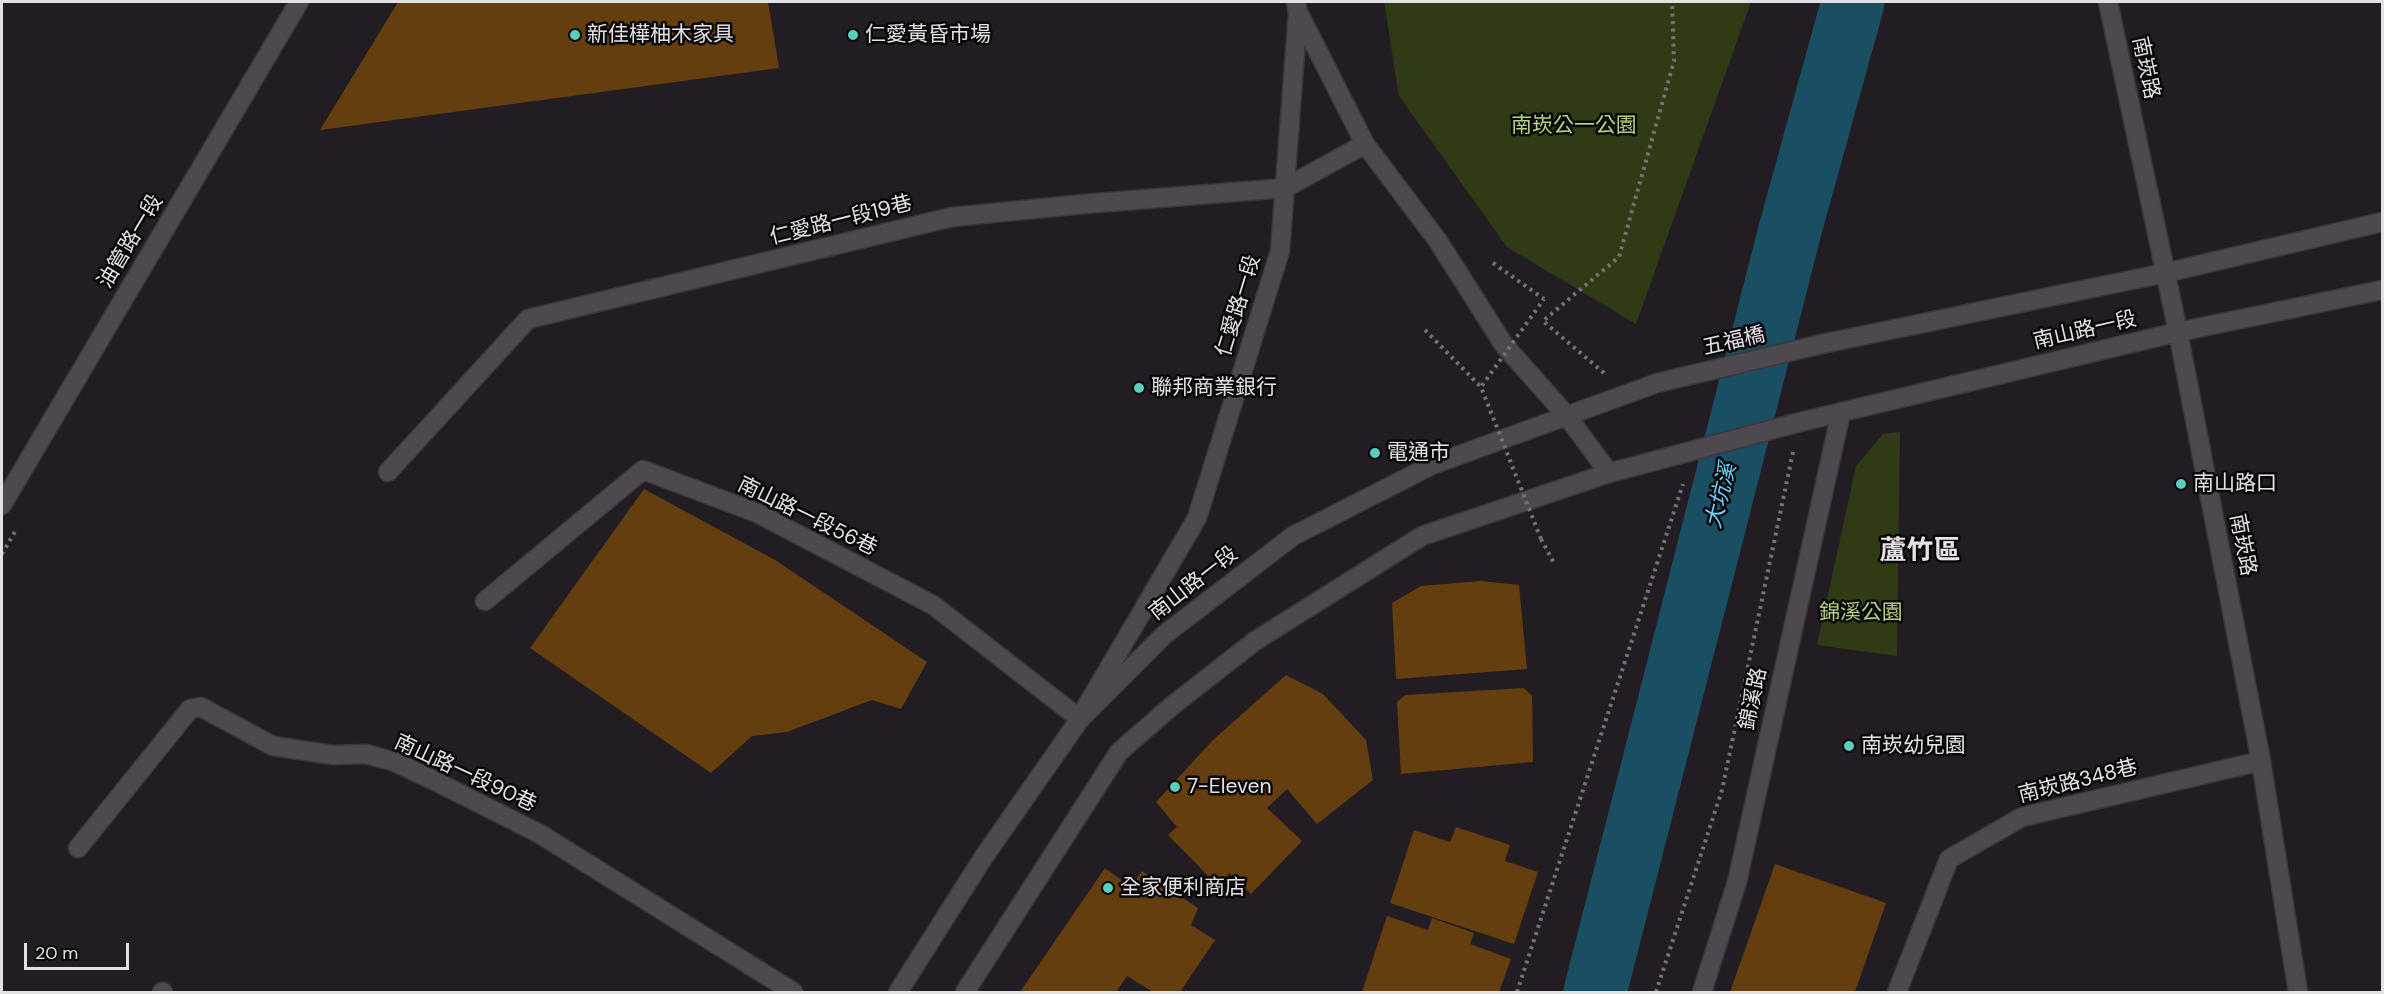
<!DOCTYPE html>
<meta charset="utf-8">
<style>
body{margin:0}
#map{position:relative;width:2384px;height:994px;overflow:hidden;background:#221d22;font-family:"DM Sans",sans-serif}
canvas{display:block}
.frame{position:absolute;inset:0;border:3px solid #e4e1e4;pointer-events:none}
.scale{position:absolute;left:24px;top:943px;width:105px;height:27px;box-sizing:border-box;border:3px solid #e4e1e4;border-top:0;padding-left:8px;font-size:18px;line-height:21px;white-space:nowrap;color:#e4e1e4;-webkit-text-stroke:4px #0a080a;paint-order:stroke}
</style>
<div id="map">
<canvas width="2384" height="994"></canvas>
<div class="frame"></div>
<div class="scale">20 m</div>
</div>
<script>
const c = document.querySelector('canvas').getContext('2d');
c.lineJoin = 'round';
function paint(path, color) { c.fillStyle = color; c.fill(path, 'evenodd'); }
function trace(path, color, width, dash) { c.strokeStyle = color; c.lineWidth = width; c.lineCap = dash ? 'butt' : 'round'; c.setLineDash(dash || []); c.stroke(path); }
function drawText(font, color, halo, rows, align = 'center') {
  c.font = font + ' "DM Sans","Noto Sans TC",sans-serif'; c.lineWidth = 5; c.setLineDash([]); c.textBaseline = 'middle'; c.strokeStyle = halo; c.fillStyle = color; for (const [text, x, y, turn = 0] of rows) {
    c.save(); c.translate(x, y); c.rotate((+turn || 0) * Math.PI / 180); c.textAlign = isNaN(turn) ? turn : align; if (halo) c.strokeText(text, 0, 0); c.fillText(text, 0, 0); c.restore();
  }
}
paint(new Path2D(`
 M1384 2H1751L1636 324 1507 247 1399 96Z
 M1900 432 1897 656 1817 645 1856 466 1883 434Z`), '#303b16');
trace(new Path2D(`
 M1595 992 1790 230 1853 2`), '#1a4e63', 63);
paint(new Path2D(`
 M398 2H768L779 68 320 130Z
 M644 489 775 560 927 662 901 709 872 700 787 732 752 736 711 773 530 648Z
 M1481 581 1519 585 1527 669 1396 679 1392 603 1421 586Z
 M1286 675 1323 694 1366 740 1373 780 1317 824 1287 789 1267 808 1302 841 1251 894 1229 873 1219 887 1168 835 1177 827 1156 802 1213 740Z
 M1524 688 1532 696 1533 762 1401 774 1397 702 1405 695Z
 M1456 827 1510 845 1505 861 1538 872 1514 944 1390 903 1414 830 1450 842Z
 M1775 864 1886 903 1855 992H1730Z
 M1105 868 1131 887 1142 871 1198 908 1191 925 1215 940 1180 992H1153L1127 976 1116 992H1020Z
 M1387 916 1428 930 1432 918 1474 933 1470 944 1511 959 1499 992H1362Z`), '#653e0f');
const lane = new Path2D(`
 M388 472 528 319 952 217 1084 204 1285 188 1365 144
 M485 601 643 470 757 513 933 605 1080 719
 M78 848 190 709 201 707 273 746 333 755 366 754 395 762 435 781 540 834 793 992
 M162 992H163`);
const street = new Path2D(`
 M2108 2 2178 332 2261 761 2298 992
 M1299 14 1365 144 1438 241 1504 345 1567 416 1609 473
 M2 505 299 2
 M1085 709 1197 518 1280 251 1298 13 1296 2
 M1702 992 1737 882 1841 412
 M1897 992 1949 859 2022 817 2261 761`);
const secondary = new Path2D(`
 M898 992 983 858 1080 719 1164 635 1293 536 1432 465 1657 383 1822 344 2165 273 2382 222
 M965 992 1119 752 1173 705 1255 641 1422 536 1609 473 1800 422 2178 332 2382 290`);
trace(lane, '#3b373b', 21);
trace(street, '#3b373b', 21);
trace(secondary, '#3b373b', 21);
trace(new Path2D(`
 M1493 263 1544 299
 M1425 330 1481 387
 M1604 373 1543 321 1619 257 1674 61 1672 2
 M1541 539 1555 565
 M2 554 17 528
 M1517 992 1683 484
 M1656 992 1722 790 1793 452`), '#757175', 4, [3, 4.5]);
trace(lane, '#4e494e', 18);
trace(street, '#4e494e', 18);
trace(secondary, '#4e494e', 18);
trace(new Path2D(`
 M1541 539 1481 387 1544 299`), '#757175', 4, [3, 4.5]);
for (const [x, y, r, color] of [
 [575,35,6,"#5acebd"],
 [853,35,6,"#5acebd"],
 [1139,388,6,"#5acebd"],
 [1375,453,6,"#5acebd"],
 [2181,484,6,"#5acebd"],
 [1849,746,6,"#5acebd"],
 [1175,787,6,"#5acebd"],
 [1108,888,6,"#5acebd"]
]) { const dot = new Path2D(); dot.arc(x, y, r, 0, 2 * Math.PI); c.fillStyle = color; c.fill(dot); trace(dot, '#0a080a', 2); }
drawText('21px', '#e4e1e4', '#0a080a', [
 ["新佳樺柚木家具",587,35],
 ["仁愛黃昏市場",865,35],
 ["聯邦商業銀行",1151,388],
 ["電通市",1387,453],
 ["南山路口",2193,484],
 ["南崁幼兒園",1861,746],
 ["7-Eleven",1187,787],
 ["全家便利商店",1120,888]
], 'left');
drawText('21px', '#e4e1e4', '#0a080a', [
 ["南崁路",2145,68,78],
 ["仁愛路一段19巷",841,221,-14],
 ["油管路一段",131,242,-59],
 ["仁愛路一段",1239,306,-73],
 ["南山路一段",2085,331,-13],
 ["五福橋",1734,342,-13],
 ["南山路一段56巷",807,517,26],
 ["南崁路",2242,545,79],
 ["南山路一段",1194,584,-38],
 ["錦溪路",1754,699,-78],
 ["南山路一段90巷",465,774,25],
 ["南崁路348巷",2078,782,-14]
]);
drawText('21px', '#b5d07f', '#0a080a', [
 ["南崁公一公園",1574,126],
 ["錦溪公園",1861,613]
]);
drawText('italic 22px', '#6fd2fc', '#0a080a', [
 ["大坑溪",1722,496,-76]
]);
drawText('bold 27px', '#e7e0e7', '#0a080a', [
 ["蘆竹區",1920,552]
]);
</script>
